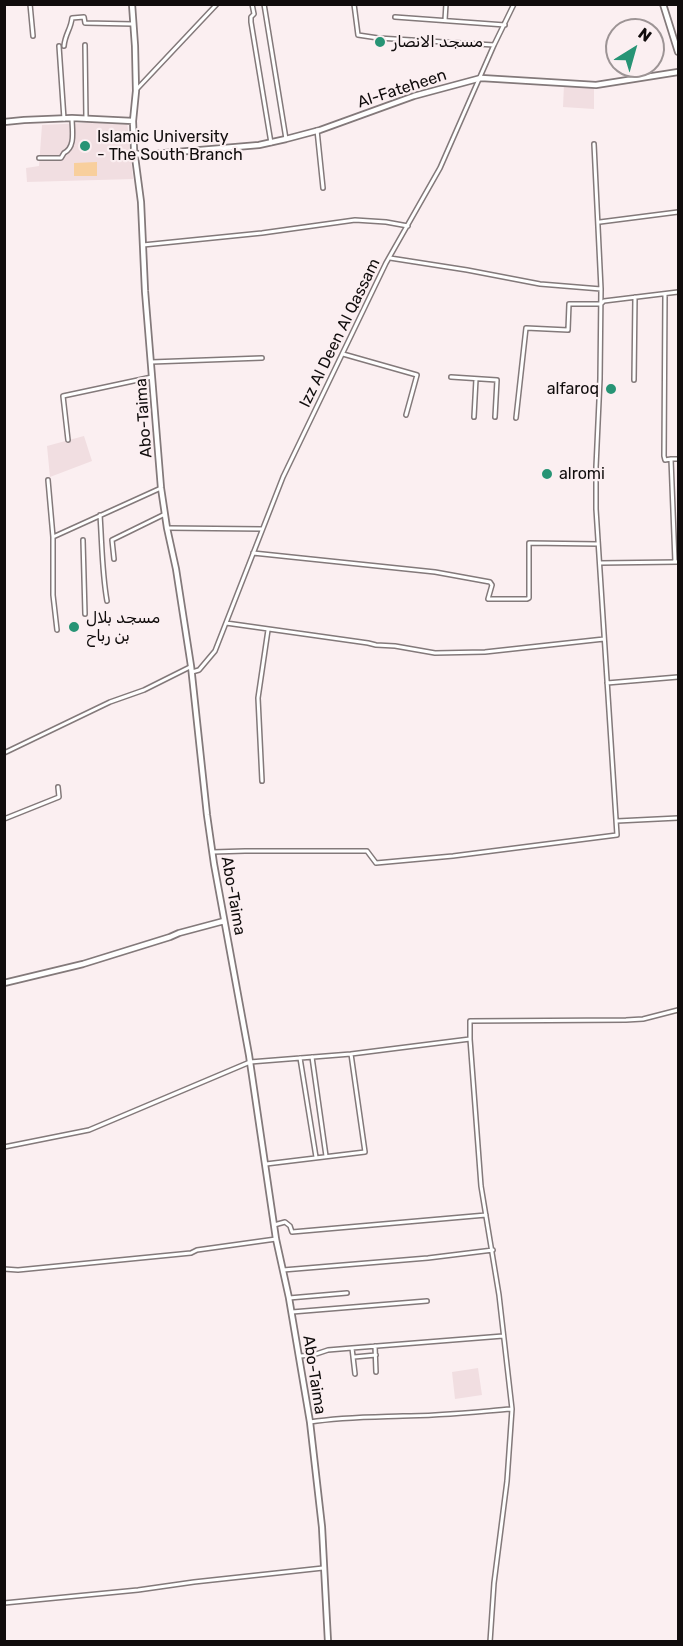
<!DOCTYPE html>
<meta charset="utf-8">
<style>
body{margin:0}
#map{position:relative;width:683px;height:1646px;overflow:hidden;background:#fbeff1;font-family:Rubik,sans-serif}
canvas{display:block}
.frame{position:absolute;inset:0;border:6px solid #100c0c;pointer-events:none}
.north{position:absolute;left:605px;top:18px;width:60px;height:60px;box-sizing:border-box;background:#fbeff1;border:2px solid #9d9495;border-radius:50%;rotate:37deg;font-size:16px;font-weight:700;line-height:24px;text-align:center;color:#100c0c}
.north::after{content:'';display:block;margin:auto;width:21px;height:27px;background:#279475;clip-path:polygon(50% 0,100% 100%,50% 72%,0 100%)}
</style>
<div id="map">
<canvas width="683" height="1646"></canvas>
<div class="frame"></div>
<div class="north">N</div>
</div>
<script>
const c = document.querySelector('canvas').getContext('2d');
c.lineJoin = 'round';
function paint(path, color) { c.fillStyle = color; c.fill(path, 'evenodd'); }
function trace(path, color, width, dash) { c.strokeStyle = color; c.lineWidth = width; c.lineCap = dash ? 'butt' : 'round'; c.setLineDash(dash || []); c.stroke(path); }
function drawText(font, color, halo, rows, align = 'center') {
  c.font = font + ' Rubik,"Noto Sans Arabic",sans-serif'; c.lineWidth = 4.5; c.setLineDash([]); c.textBaseline = 'middle'; c.strokeStyle = halo; c.fillStyle = color; for (const [text, x, y, turn = 0] of rows) {
    c.save(); c.translate(x, y); c.rotate((+turn || 0) * Math.PI / 180); c.textAlign = isNaN(turn) ? turn : align; if (halo) c.strokeText(text, 0, 0); c.fillText(text, 0, 0); c.restore();
  }
}
paint(new Path2D(`
 M564 84 594 86V109L563 107Z
 M127 121 133 179 27 182 26 168 39 166 42 125Z
 M84 436 92 461 50 477 47 446Z
 M478 1368 482 1395 455 1399 452 1372Z`), '#f1dee1');
paint(new Path2D(`
 M97 162V176H74V163Z`), '#f8cf9d');
const street = new Path2D(`
 M30 4 33 36
 M252 4 254 14 251 17V22L271 143
 M264 4 286 139
 M354 4 358 35 378 38 494 45
 M395 17 505 25
 M445 20 446 4
 M85 45 86 118
 M59 46 64 119
 M64 46C65 34 71 29 72 18L84 17 85 23 133 24
 M136 90 217 4
 M317 130 323 188
 M39 158H61L64 153C76 147 72 130 72 118
 M600 222 678 212
 M143 245 262 233 355 220 386 222 408 226
 M390 258 467 270 540 284 601 289
 M665 294 664 456 665 460 671 459
 M343 354 417 375 406 415
 M151 362 262 358
 M451 377 497 380 495 417
 M634 380 635 297
 M474 417 476 379
 M516 418 526 328 568 330 569 304H601L604 301 678 292
 M68 440 63 396 152 377
 M48 480 53 537V595L57 630
 M100 515C102 544 102 573 107 601
 M167 528 262 529
 M53 537 161 488
 M83 540 85 614
 M253 553 435 572 490 582 492 585 488 599H527L529 598V543L598 544
 M114 559 112 540 165 514
 M675 562 671 459H678
 M600 563 678 562
 M226 623 368 643 376 645 395 646 435 653 485 652 604 639
 M192 672 199 670 215 651 283 477 386 263 440 168 494 45 514 4
 M607 683 678 677
 M4 753 110 702 144 690 190 667
 M262 781 258 698 268 630
 M4 819 59 797 58 787
 M617 821 678 818
 M213 852 245 851H367L376 863 453 856 617 835 596 509V467L600 379 601 289 594 144
 M470 1039 481 1186 499 1295 512 1409 507 1481 494 1583 490 1642
 M312 1057 326 1156
 M300 1058 316 1157
 M4 1147 89 1130 250 1062 351 1054 470 1039V1021L626 1020 643 1019 678 1010
 M266 1164 365 1152 351 1054
 M274 1225 285 1222 290 1226 292 1232 486 1215
 M4 1269 18 1270 191 1253 197 1250 276 1239
 M283 1270 428 1258 493 1250
 M289 1298 347 1293
 M292 1312 427 1301
 M375 1346 376 1372
 M352 1348 503 1336
 M300 1356 313 1355 328 1350 352 1348 355 1374
 M354 1357 376 1355
 M310 1422C341 1417 372 1417 403 1416 439 1416 475 1412 511 1409
 M4 1603 138 1590 194 1582 323 1568`);
const secondary = new Path2D(`
 M132 4 135 46 136 91 133 121 134 149 141 202 145 291 161 488 167 528 176 569 191 666 207 815 214 864 249 1055 276 1239 289 1298 310 1422 322 1527 328 1642
 M663 4 678 52
 M4 122 24 120 72 118 133 121
 M135 153 141 155 259 145 286 139 320 130 414 96 481 78 596 85 678 72
 M4 983 83 964 170 937 179 933 224 921`);
trace(street, '#83797a', 6);
trace(secondary, '#83797a', 8);
trace(street, '#fff', 3);
trace(secondary, '#fff', 4.5);
for (const [x, y, r, color] of [
 [380,42,6,"#279475"],
 [85,146,6,"#279475"],
 [611,389,6,"#279475"],
 [547,474,6,"#279475"],
 [74,627,6,"#279475"]
]) { const dot = new Path2D(); dot.arc(x, y, r, 0, 2 * Math.PI); c.fillStyle = color; c.fill(dot); trace(dot, '#fbeff1', 2); }
drawText('16px', '#100c0c', '#fbeff1', [
 ["مسجد الانصار",392,42],
 ["Islamic University",97,137],
 ["- The South Branch",97,155],
 ["alfaroq",599,389,"right"],
 ["alromi",559,474],
 ["مسجد بلال",86,618],
 ["بن رباح",86,636]
], 'left');
drawText('16px', '#100c0c', '#fbeff1', [
 ["Al-Fateheen",402,89,-18],
 ["Izz Al Deen Al Qassam",340,333,-64],
 ["Abo-Taima",144,418,-94],
 ["Abo-Taima",233,896,80],
 ["Abo-Taima",314,1375,81]
]);
</script>
